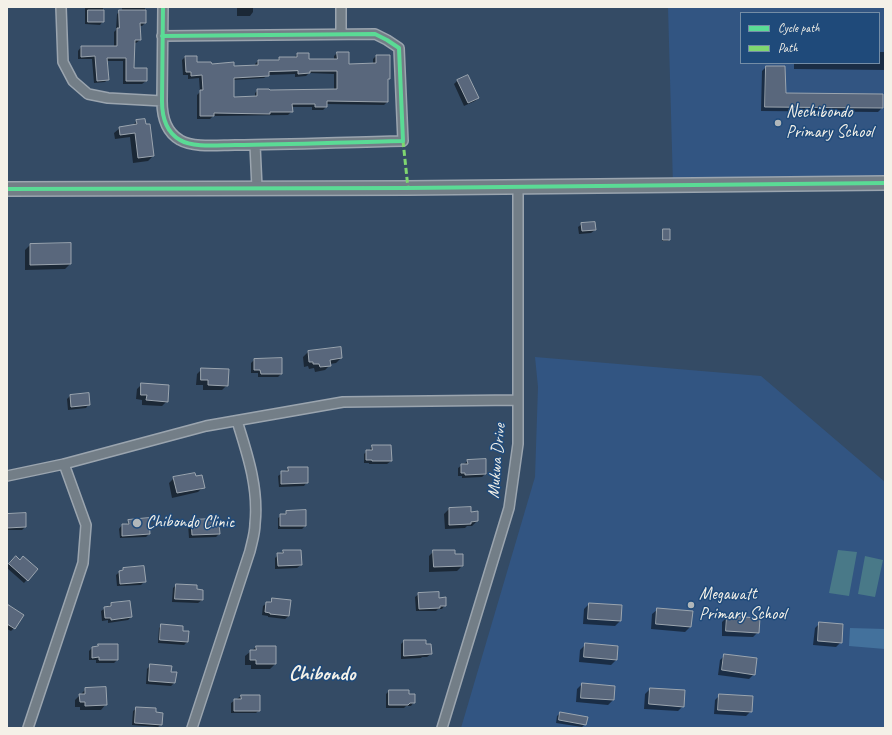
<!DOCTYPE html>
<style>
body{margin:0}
#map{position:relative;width:892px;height:735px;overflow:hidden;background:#344b65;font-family:Caveat,sans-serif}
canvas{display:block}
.frame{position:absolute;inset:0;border:8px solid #f4f1e8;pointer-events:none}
.legend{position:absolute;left:740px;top:12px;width:140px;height:52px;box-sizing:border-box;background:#1f4a7a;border:1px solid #748da6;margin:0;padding:5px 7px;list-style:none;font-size:12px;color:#f4f1e8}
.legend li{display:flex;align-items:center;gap:8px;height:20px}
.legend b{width:20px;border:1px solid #748da6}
</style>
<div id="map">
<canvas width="892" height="735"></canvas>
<div class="frame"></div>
<ul class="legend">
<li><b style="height:5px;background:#5adb95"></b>Cycle path</li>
<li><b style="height:5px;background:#7fd670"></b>Path</li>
</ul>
</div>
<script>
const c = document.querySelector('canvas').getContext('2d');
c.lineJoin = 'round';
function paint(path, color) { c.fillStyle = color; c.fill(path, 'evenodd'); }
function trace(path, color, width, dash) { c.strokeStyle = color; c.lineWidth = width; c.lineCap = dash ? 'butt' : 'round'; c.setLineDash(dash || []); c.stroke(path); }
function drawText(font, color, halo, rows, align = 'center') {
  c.font = font + ' Caveat,sans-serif'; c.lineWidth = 3; c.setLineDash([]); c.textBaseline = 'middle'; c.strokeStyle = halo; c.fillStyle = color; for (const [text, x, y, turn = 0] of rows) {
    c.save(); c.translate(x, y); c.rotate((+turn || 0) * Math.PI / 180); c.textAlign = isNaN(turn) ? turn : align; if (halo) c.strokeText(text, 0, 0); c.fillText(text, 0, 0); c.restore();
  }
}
paint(new Path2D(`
 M668 7H885V183L673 185ZM741 13H879V63H741Z
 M535 357 761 376 885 482V728H461L535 477 538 387Z`), '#325582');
paint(new Path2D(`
 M838 550 857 552 849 596 829 593Z
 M865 556 883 560 875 597 858 594Z`), '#497988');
paint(new Path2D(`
 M850 628 885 629V649L849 646Z`), '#43719c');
paint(new Path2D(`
 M85 7H103V21L100 25 85 24Z
 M122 7H145V23L142 26H139L140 40 136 43H134L133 69 146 81 142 84H123V61H107L108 79 105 82 94 83 92 59H78V51L81 47H114V32L116 30 117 14 120 11H122Z
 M181 7H191L190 8H181Z
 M237 7H253V12L250 16H237Z
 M879 14H880V26L879 28Z
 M885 29V70L794 69V63H879V52H885Z
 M337 53 348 65H373V59L376 56 389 79 387 81V102L384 105 326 104V107L323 110H312V107H291L292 111 288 115 213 116 210 119H197V95L200 92 199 78 188 79V75H183L182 60 185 57 196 63 233 67 255 66V64L258 61H277L279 58H294L297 54 308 60H334V56ZM309 73 334 74V90L269 91 258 90 255 93V97L233 98V80L264 78 268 75 295 74V77L306 76Z
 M766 67 785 94 882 108 878 112 761 111 762 71Z
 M468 76 478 98 475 101 464 106 454 84 457 81Z
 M137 121 153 156 148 161 133 163 130 137 115 139 114 133 120 128 132 126Z
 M582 224 595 230 591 233 579 234 578 227Z
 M663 230 669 239 668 241H662V231Z
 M30 245H70V264L65 269 25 270V250Z
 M308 352 341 358 336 363 330 364V365L325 370 315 372 314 368 309 369 308 366 304 367 303 357Z
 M254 360 281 374 278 377H258V373H251V363Z
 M202 369 227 385 222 390H203V385H196L197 374Z
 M142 384 167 401 162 406 142 405V400L136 399 137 389Z
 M70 396 89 404 86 408 68 410 67 399Z
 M372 446 391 461 387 464H369V463H364V454L367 451H369Z
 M468 461 485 474 482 477 462 478V476H458V468Z
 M289 468 307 482 304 486 279 487 278 476Z
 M195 477 203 487 198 492 172 498 169 483 174 478Z
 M449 509 470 513 477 521 472 526H467L465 528 445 529 444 514Z
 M287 512 305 526 302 529H278V518Z
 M7 515 25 527 22 530H7Z
 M129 521 149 534 146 537 120 538 119 529 122 525H126Z
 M191 521 211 524 219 534 216 537 189 538 188 524Z
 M283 551 301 565 297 568 275 569V558Z
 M434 551 462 566 457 571 429 572V556Z
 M16 557 20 561 37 569 24 583 7 568V566Z
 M124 568 145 581 141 585 117 586 116 575Z
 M176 585 202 590V600L198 603 172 602 173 588Z
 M419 594 445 605 442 609H438L436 611H416L415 597Z
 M272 599 289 616 285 619 268 617V616L262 615 263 606 267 603H269Z
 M111 604 131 617 128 620 108 623V620L102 621 101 611Z
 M589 604 620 621 615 626 583 624 584 609Z
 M7 607 14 628 11 631 7 629Z
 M658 609 690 627 685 632 651 629 652 614Z
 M727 617 758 632 753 637 722 636V622Z
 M820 623 841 642 836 647 813 645 815 628Z
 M162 625 182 632 187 642 184 645 158 643 159 628Z
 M404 641H425V645L431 654 427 657H422L421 658 401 659V644Z
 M586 644 616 660 611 665 579 662 580 650Z
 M99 645 117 660 114 663H96V660H89V651L92 648H96Z
 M256 647 275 664 270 669H251V665H245V656Z
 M725 655 754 674 749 679 718 675 720 660Z
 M151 665 170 673 174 683 171 686 146 684 147 669Z
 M582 684 614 687 613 700 608 705 576 702 577 689Z
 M86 689 106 704 101 710H80V707H75V700Z
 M650 689 683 706 678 711 644 709 645 694Z
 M389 691 408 695 414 702 411 706H406L404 708H386V694Z
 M720 695 751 711 746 716 714 714 715 700Z
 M241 696 259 710 256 713H231V703Z
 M137 708 155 713 161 724 158 727 132 725 133 711Z
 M560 713 585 724 582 727 556 723 557 716Z`), '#0007');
const building = new Path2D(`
 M88 10H104V22H88Z
 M119 10H146V23H140L141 40H135L134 68H147V81H126V58H107L109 80 97 81 95 56 81 57V46H117V28H119Z
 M337 52H349V64L376 63V55H390V79H388V102L327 101V107H315V104H292L293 112H270V114L214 113V116H200V90H203L202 75 191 76V72H186L185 56H197V62H211L212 64 234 62V66L258 65V60H279V57H297V53H309V59H337ZM298 71V74L310 73V71H337V89L270 90 269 89H257V96L234 97V78L269 76V72Z
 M766 66H785L786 93 883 94V108L765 107Z
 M468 75 479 98 468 103 457 80Z
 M145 119 146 124H150L154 156 138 158 135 133 120 135 119 127 137 124 136 120Z
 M595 222 596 230 582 231 581 223Z
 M663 229H670V240H663Z
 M71 243V264L30 265V244Z
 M341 347 342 358 330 360 331 366 320 367 319 364H313V362H309L308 351Z
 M282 358V374H261L260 370H254V359Z
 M201 368 229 369 228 386 208 385V380H201Z
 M141 383 169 385 168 402 146 400 147 395H141Z
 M89 393 90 405 71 407 70 395Z
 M372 445H391L392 461H372V460H366V450H372Z
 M486 459V474L465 475V473H461V464H468L467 460Z
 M288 467H308V483L281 484V471H288Z
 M195 473 196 476 202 475 205 488 177 493 173 477Z
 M471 507V512L478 511V521L471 522V524L449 525V508Z
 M306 510V526H280V514H286V511Z
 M26 513V527L7 528V514Z
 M149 518 150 534 122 536V524H129L128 520Z
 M212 519V523H219L220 534 192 535 191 520Z
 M283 550H301L302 565 278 566 277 553H283Z
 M433 550H455V554H463V566L434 567Z
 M16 556 20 560 23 556 38 569 28 581 9 564Z
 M144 566 146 582 120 584 119 571 123 570V568Z
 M176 584 197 585V589L203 590V600L175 599Z
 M439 592V598L446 597V606H440V608L419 609 418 593Z
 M272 598 291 600 289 616 270 614V613L265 612 266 602H271Z
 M130 601 132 617 111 620V618H105L104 607 111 606V603Z
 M589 603 622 605 621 621 588 619Z
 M7 604 24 615 15 629 7 624Z
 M657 608 693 611 691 627 656 624Z
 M727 616 760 618 759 633 726 631Z
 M819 622 843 624 842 643 818 641Z
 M161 624 183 626V631H189L188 642 160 640Z
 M404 640H426V644H431L432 654 404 656Z
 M585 643 618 646 617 660 584 657Z
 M98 644H118V660H99V657L92 658V647L98 646Z
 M256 646H276V664H256V660H250V650H256Z
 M724 654 757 658 755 675 722 670Z
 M150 664 172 666 171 672H177L175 683 149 681Z
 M582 683 615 686 614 700 581 698Z
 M106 687 107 705 85 706V702H80L79 694H85V688Z
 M650 688 685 690 684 707 649 704Z
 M389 690H409V694H415V703H410L408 705H389Z
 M719 694 753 696 752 712 718 710Z
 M241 695H260V711H234V699H241Z
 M136 707 156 708V712L163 713 162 725 135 723Z
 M560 712 588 717 586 725 559 720Z`);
paint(building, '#59677c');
trace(building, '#9ba5af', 1);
const street = new Path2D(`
 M61 7 63 62 73 81 88 94 108 98 162 101
 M341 34V7
 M162 36 375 34 387 40 399 48 403 141C347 142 291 145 235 145 219 145 193 148 180 140 166 132 162 116 162 101L163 7
 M255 145 257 188
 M7 476 64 464 206 426 343 402 517 400
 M28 728 83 563 86 525 64 464
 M192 728 250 551C252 542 255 533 255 524 259 488 247 453 237 421
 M442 728 509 508 518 444V187`);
const secondary = new Path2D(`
 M7 189 408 188 885 183`);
trace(street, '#9ba5af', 12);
trace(secondary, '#9ba5af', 16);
trace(street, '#737e87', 9);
trace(secondary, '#737e87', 13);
trace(new Path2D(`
 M403 141 408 188`), '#7fd670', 3, [6, 3]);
trace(new Path2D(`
 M162 36 375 34 387 40 399 48 403 141C347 142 291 145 235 145 219 145 193 148 180 140 166 132 162 116 162 101L163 7
 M7 189 408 188 885 183`), '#5adb95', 4);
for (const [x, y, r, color] of [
 [778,123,4,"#b1b7ba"],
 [137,523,5,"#b1b7ba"],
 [691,605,4,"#b1b7ba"]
]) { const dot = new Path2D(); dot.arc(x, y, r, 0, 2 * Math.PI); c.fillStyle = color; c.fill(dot); trace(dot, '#1f4a7a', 1.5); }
drawText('17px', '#f4f1e8', '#1f4a7a', [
 ["Nechibondo",786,113],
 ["Primary School",786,133],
 ["Chibondo Clinic",146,523],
 ["Megawatt",699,595],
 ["Primary School",699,615]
], 'left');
drawText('17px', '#f4f1e8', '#1f4a7a', [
 ["Mukwa Drive",497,461,-85]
]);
drawText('bold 21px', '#f4f1e8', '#1f4a7a', [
 ["Chibondo",322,674]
]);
</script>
